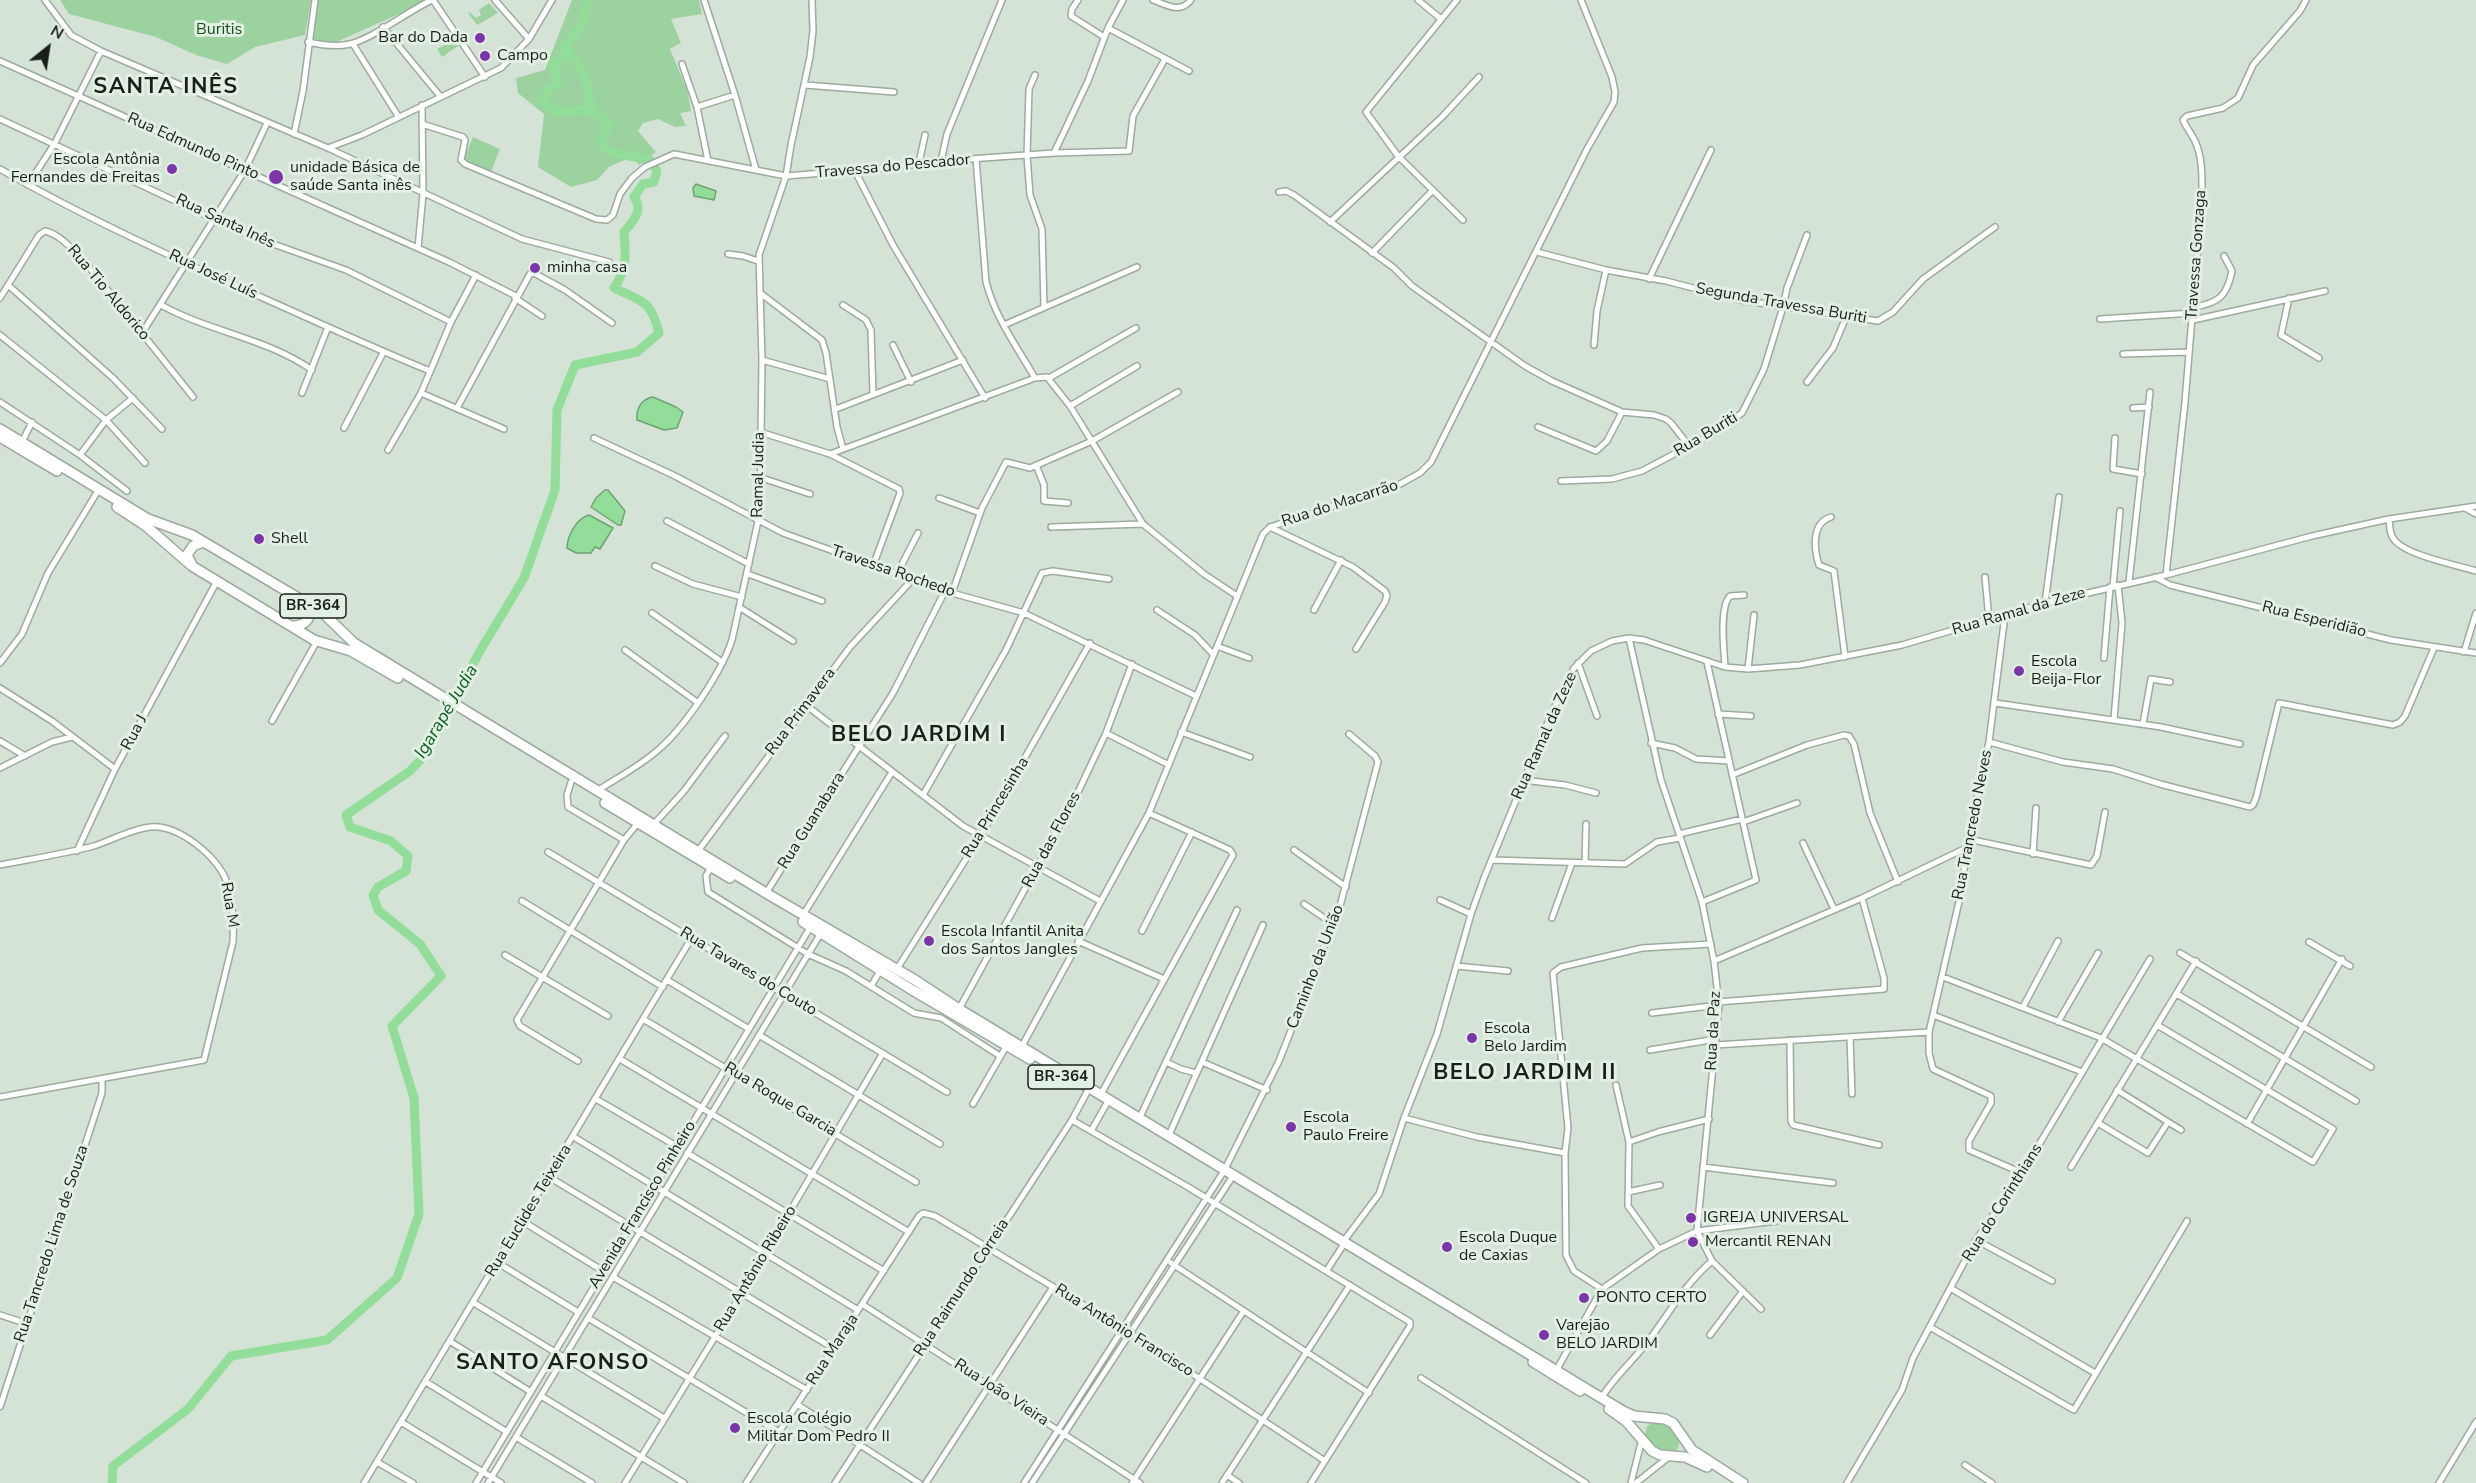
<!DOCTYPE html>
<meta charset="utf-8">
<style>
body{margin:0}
#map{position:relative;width:2476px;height:1483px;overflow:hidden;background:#d5e3d6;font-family:"Nunito Sans",sans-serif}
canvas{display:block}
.north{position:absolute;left:18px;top:18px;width:60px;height:60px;-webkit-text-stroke:4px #e2f0e3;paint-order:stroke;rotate:30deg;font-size:16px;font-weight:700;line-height:24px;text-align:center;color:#1b1f1b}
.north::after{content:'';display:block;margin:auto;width:21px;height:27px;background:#1b1f1b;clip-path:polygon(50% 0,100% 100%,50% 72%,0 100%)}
</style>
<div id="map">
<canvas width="2476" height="1483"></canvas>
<div class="north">N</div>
</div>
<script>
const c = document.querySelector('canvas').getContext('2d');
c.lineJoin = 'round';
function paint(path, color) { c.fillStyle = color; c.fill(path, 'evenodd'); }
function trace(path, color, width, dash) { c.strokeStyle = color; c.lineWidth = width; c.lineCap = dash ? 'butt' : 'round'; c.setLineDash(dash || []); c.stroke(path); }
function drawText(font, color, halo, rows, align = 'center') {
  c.font = font + ' "Nunito Sans",sans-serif'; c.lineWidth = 6; c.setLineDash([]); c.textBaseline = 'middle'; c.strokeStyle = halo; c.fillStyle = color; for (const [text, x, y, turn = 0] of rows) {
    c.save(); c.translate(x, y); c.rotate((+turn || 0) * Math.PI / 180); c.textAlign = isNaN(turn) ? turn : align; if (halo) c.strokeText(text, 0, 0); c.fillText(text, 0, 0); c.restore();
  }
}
paint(new Path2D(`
 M60 0H311L305 35 255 47 227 64 196 55 156 37 69 14Z
 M319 0H430L334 43 313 39 312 32Z
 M572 0H699L702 14 671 19 681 43 670 49 687 90 691 111 680 113 686 126 675 127 658 119 643 123 638 131 656 152 639 165 631 157 609 167 597 180 571 187 538 167 544 114 518 93 516 78 545 70Z
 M489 3 498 13 477 25 468 13 470 12 476 18 481 15 479 10Z
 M454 40 458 46 442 57 437 49Z
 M473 137 500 149 491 172 463 161Z
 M1657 1421 1669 1425 1679 1437C1682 1464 1653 1451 1644 1438L1647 1426Z`), '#9bd2a0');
const water = new Path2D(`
 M696 184 716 191 714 200 694 196 693 188Z
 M653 397 676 407 683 412 677 428 664 430 637 420C636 409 641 399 653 397Z
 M605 490H608L625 511 621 525H618L591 507 596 498Z
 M589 515 613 528 600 549 595 547 591 553H576L567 548C567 536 577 518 589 515Z`);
paint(water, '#92dd99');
trace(water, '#6ea473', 1.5);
trace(new Path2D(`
 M568 53 554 64 557 84 549 89 542 101 556 112 581 110 597 113
 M112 1483 113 1466 188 1409 231 1356 327 1340 397 1278 419 1214 414 1098 392 1026 441 976 420 944 378 910 373 895 378 887 406 871 408 856 391 841 350 827 346 815 410 771 424 756 480 651 524 578 555 490 557 410 575 365 637 352 659 333C651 300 643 302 614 288 627 270 626 253 624 232 633 221 644 211 634 197L643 184 654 182 657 171 650 160 614 153 603 147 601 139 610 126 595 112 589 100 586 79 578 64 564 47 582 26 587 0`), '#92dd99', 9);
const street = new Path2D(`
 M45 0 71 35 101 51 328 148 522 239 609 262
 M433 0 485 77
 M495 0 529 39
 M704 0 735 95 756 170
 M1078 0 1072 9 1071 16 1104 37
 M1153 0C1167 5 1180 14 1191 0
 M1418 0 1441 19
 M1457 0 1366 112 1398 156 1463 220
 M383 27 440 96
 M1108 28 1189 71
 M308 42C321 45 337 47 350 44 372 39 408 11 432 0
 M353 44 398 116
 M0 61 449 262 516 296
 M682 64 697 107 708 161
 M1035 75 1029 89 1027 156 1030 195 1042 229 1044 307
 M805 85 894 92
 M697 107 735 95
 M0 119 248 235 346 270 451 322
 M422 124 463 137 465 140 461 160 465 164 596 219 607 220 613 215 620 194 632 178 645 167 674 154 786 176 885 168 941 161 1054 153 1129 151 1133 116 1165 59
 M294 134 303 91 315 0
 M328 148 362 135 501 68 529 39 552 0
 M1054 153 1088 81 1108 28 1123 0
 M976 159 986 282C995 317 1017 347 1035 378
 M941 161 947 134 1002 0
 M919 163 925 135
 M0 169C82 216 168 255 254 294 313 320 371 347 430 371
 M855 171 893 245 985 398
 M28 185 55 143 101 51
 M1279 192 1286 191 1294 195 1394 268 1412 286 1525 366 1552 381 1622 412 1654 415 1666 419 1671 423 1689 446
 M1330 222 1442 117 1479 77
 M418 248 423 194 422 105
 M1537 252 1606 270 1666 281 1740 300 1878 321 1893 312 1923 279 1995 227
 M1372 253 1433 190
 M728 254 743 256 758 261
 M1649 279 1711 150
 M8 285 113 378 162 429
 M760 293 822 340 826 353 837 427 843 449
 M0 298 39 235 45 231C62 235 73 251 85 262L193 397
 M515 298 542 316
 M2289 298 2281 335 2319 358
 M161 305C210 332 266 338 312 370
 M843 305 866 320 871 330 873 395
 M2194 307C2219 303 2227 296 2232 271L2224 256
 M2100 319 2193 313
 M2193 320 2325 291
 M1004 325 1137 267
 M142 333 245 170 267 123
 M0 335 106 420 145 463
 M893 345 911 382
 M1594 345 1597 311 1606 270
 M2123 354 2188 352
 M762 360 830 379
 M1049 378 1136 328
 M1807 382 1833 348 1847 315
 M302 393 328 327
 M421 393 504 429
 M0 402 80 455 127 491
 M1070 406 1137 366
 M457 408 530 274 534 273 565 290 612 323
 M2133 408 2149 407
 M836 409 963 360
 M1538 427 1596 451 1607 441 1622 412
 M344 428 383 353
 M760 432 830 454 899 489 900 493 873 566
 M594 438 675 476 783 533 945 591 1024 613 1196 696
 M2115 438 2113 469 2142 474
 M22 442 32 422
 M388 450 421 393 451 322 476 275
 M830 454 1035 378 1047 377 1070 406 1143 524 1204 574 1237 596
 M80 455 106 420 133 398
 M1036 465 1044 485V501L1068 503
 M762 478 810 494
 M1561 481 1612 479 1642 471 1710 435 1742 413 1764 369 1783 307 1787 288 1807 235
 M939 498 980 513
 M2465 508 2476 514
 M1831 517C1811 523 1814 549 1819 565L1834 571 1845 657
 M2389 519C2390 525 2389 532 2393 538 2403 555 2457 565 2476 571
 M667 521 749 564
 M1051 527 1143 524
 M1270 527 1353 567 1385 591 1387 595 1385 602 1356 649
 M655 566 693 584 742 597
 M748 574 822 601
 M897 574 918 533
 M2166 575 2185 402 2202 197C2202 179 2203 158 2195 141 2191 133 2186 127 2183 120L2187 116 2223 108 2238 98 2253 65 2300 11 2306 0
 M1985 577 1989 620
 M2155 577 2170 585 2391 640 2476 653
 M2129 582 2150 392
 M2113 586 2120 511
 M952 593 982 508 1006 462 1030 468 1092 441 1178 392
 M2045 603 2059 497
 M739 607 793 641
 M1157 610 1195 635 1213 654
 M1314 610 1341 560
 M652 613 722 662
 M2005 615 1989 742 1968 839 1961 893 1929 1032V1053L1933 1069 1991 1096V1103L1969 1141V1150L2022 1173
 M1217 646 1249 658
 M625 650 697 702
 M2464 652 2476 613
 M2104 658 2110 587
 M0 663 22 634 48 573 96 494
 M1578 663 1597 716
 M1725 667C1724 651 1719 607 1730 596L1744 595
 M1748 669 1754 615
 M0 688 52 721 115 769 217 581
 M1995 703 2161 727 2240 744
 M807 706 963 826 1100 901
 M1718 714 1751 716
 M2114 719 2122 623 2118 585
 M272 721 317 641
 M2143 724 2151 679 2170 682
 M1181 732 1250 757
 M1106 733 1169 765
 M0 741 25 756
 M1989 742 2063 762 2113 769 2160 784 2250 807 2253 805 2256 798 2279 703 2393 725 2400 722 2405 716 2434 648
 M1651 743 1675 748 1696 759 1729 761
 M0 768 52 742 72 737
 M1732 775 1807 745 1844 735 1849 736 1854 744 1870 813 1898 882
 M1523 780 1565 785 1596 793
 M571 782 567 795 568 807 624 840
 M597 791C617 778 640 766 658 750 685 727 721 673 732 640L760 512 762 360 759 255 786 176 791 145 810 57 813 31 812 0
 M923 795 1006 650 1042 573 1053 571 1109 579
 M1743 822 1797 803
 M654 824 684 791 725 736
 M1679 834 1742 819
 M1968 839 2091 865 2097 856 2105 812
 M1803 843 1834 909
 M1294 850 1346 887
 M77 851 115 769
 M698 851 850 647 912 580
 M548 852 947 1092
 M2033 854 2036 808
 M1492 860 1625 864 1657 842 1680 838
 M1585 863 1586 824
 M0 865C31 859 63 854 94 846 112 840 132 829 150 827 177 823 220 858 227 883 233 902 234 922 233 942L204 1060 0 1097
 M711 867 706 876 708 892 808 954 846 971 914 1013 941 1018 1000 1056
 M766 893 893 693 945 591
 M1440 900 1471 914
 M522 901 663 987
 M1702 902 1756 880 1707 662
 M1304 904 1333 924
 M803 915 892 772
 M1552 918 1572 863
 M1142 931 1192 832
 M1078 941 1164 979
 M2309 942 2350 966
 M2180 953 2371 1067
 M505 955 608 1016
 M1714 961 1862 898 1968 847
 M1456 966 1508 971
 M897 969 981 835 1090 643
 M1943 977 2101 1038 2313 1162 2333 1129 2157 1025
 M667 980 749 1029
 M871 986 880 971
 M2177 994 2356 1101
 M1718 1002 1884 989V978L1862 898
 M2023 1007 2058 941
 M959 1009 1078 792 1106 733 1132 664
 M1652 1013 1719 1005
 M1933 1015 2082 1072
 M643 1019 916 1182
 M2058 1022 2098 953
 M759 1035 940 1144
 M1850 1037 1852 1094
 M1790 1040 1791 1121 1793 1125 1879 1145
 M1715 1045 1929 1032
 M1022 1046 1149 813 1263 534 1270 527 1400 484 1420 473 1431 462 1587 149 1614 102 1615 92 1612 77 1581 0
 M1650 1050 1716 1039
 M620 1059 909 1232
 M578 1061 520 1026 517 1020 624 840 638 823
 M1166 1062 1181 1069 1196 1073
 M1202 1062 1267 1090
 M1616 1085 1629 1142 1628 1206 1659 1249
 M2117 1090 2181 1130
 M1101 1094 1233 855 1230 850 1149 813
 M596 1099 678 1147
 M973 1104 1007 1045
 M1140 1117 1237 910
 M1404 1118 1477 1137 1565 1153
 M1072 1120 1188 1187 1410 1322V1326L1311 1483
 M2098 1123 2148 1153 2168 1122
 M2247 1124 2342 959
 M1091 1131 1107 1103
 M1169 1135 1263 925
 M574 1137 858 1310
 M1629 1142 1658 1132 1709 1119
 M687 1153 884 1271
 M1703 1167 1833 1183
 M2071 1167 2196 961
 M1225 1169 1279 1061 1340 906 1378 762 1375 756 1349 734
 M549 1177 833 1348
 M1628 1192 1660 1185
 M522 1221 603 1271
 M1976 1240 2052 1281
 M1343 1242 1379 1194 1404 1118 1437 1034 1471 914 1484 878 1553 710 1574 668 1591 651 1612 641 1629 638 1644 640 1725 667 1748 669 1800 665 1902 645 2045 603 2166 575 2312 536 2389 519 2476 506
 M498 1263 578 1312
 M1171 1263 1369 1393
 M1327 1270 1342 1247
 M613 1277 807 1390
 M1602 1289 1574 1271 1566 1255 1565 1153 1568 1128 1553 973 1561 967 1642 948 1711 944
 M1952 1289 2095 1373
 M474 1303 664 1418
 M862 1304 1140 1483
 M1761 1309 1712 1261 1697 1231 1807 1217
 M0 1315 25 1323
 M588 1318 779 1432
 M1930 1327 2074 1410 2187 1221
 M1710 1335 1743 1291
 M451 1342 531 1392
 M1557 1369 1602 1289 1659 1249 1697 1231 1719 1005 1714 961 1702 902 1661 780 1629 638
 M1421 1378 1586 1483
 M426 1382 507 1432
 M541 1396 684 1483
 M1602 1397C1615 1376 1634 1360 1649 1340 1670 1312 1685 1284 1712 1261
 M798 1405 919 1483
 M0 1407 102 1093V1080
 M401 1422 501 1483
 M516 1437 592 1483
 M377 1462 413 1483
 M1965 1465 1992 1483
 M1227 1475 1239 1483
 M364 1483 691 939
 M476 1483 811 926
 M488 1483 821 933
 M625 1483 742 1293 883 1053
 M746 1483 919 1216 923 1213 935 1216 1130 1333 1325 1461
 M835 1483 1072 1120 1087 1092
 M926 1483 1053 1287
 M1024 1483 1222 1174
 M1032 1483 1231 1179
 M1132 1483 1243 1312
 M1222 1483 1350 1285
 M1631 1483 1642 1439
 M1636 1483 1670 1456
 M1847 1483 1902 1390 1913 1358 1976 1240 2022 1173 2150 959
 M2439 1483 2476 1422`);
const highway = new Path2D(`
 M0 429 148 519 192 535 322 612 354 643 766 893 915 980 959 1009 1623 1411 1634 1416 1665 1419 1673 1423 1692 1450 1743 1483
 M0 437 57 471
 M117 507 146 526 192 566 314 640 351 651 398 678
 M192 565 187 555 193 546 203 542
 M291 626C301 626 308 623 310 613L307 603
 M605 803 730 878
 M803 922 909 988 1030 1059
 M1533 1362 1580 1391
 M1609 1409 1626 1421 1652 1451 1660 1455 1685 1457 1707 1467`);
trace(street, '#9daa9e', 8);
trace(highway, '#9daa9e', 12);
trace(street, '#fff', 5);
trace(highway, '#fff', 9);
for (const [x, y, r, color] of [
 [480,38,6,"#7c35a8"],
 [485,56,6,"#7c35a8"],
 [172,169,6,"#7c35a8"],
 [276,177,8,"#7c35a8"],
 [535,268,6,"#7c35a8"],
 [259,539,6,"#7c35a8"],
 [2019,671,6,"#7c35a8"],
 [929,941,6,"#7c35a8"],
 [1472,1038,6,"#7c35a8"],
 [1291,1127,6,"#7c35a8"],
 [1691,1218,6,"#7c35a8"],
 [1693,1242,6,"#7c35a8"],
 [1447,1247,6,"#7c35a8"],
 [1584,1298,6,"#7c35a8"],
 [1544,1335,6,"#7c35a8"],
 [735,1428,6,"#7c35a8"]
]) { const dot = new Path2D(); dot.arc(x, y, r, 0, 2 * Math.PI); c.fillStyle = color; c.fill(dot); trace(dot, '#e2f0e3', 2); }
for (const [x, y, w] of [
 [313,606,66],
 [1061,1077,66]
]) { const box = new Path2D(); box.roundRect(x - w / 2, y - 12, w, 24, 4.5); c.fillStyle = '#e2f0e3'; c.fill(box); trace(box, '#1b1f1b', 1.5); }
drawText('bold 15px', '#1b1f1b', null, [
 ["BR-364",313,606],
 ["BR-364",1061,1077]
]);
drawText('16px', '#1a4e23', '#e2f0e3', [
 ["Buritis",219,30]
]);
drawText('16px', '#1b1f1b', '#e2f0e3', [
 ["Bar do Dada",468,38,"right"],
 ["Campo",497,56],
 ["Escola Antônia",160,160,"right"],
 ["Fernandes de Freitas",160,178,"right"],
 ["unidade Básica de",290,168],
 ["saúde Santa inês",290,186],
 ["minha casa",547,268],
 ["Shell",271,539],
 ["Escola",2031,662],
 ["Beija-Flor",2031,680],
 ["Escola Infantil Anita",941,932],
 ["dos Santos Jangles",941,950],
 ["Escola",1484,1029],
 ["Belo Jardim",1484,1047],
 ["Escola",1303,1118],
 ["Paulo Freire",1303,1136],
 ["IGREJA UNIVERSAL",1703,1218],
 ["Escola Duque",1459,1238],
 ["de Caxias",1459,1256],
 ["Mercantil RENAN",1705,1242],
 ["PONTO CERTO",1596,1298],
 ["Varejão",1556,1326],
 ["BELO JARDIM",1556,1344],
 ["Escola Colégio",747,1419],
 ["Militar Dom Pedro II",747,1437]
], 'left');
drawText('16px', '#1b1f1b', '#e2f0e3', [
 ["Rua Edmundo Pinto",193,147,24],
 ["Travessa do Pescador",893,167,-5],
 ["Rua Santa Inês",225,222,25],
 ["Travessa Gonzaga",2197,255,-86],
 ["Rua José Luís",213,275,25],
 ["Rua Tio Aldorico",108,293,50],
 ["Segunda Travessa Buriti",1781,304,10],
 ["Rua Buriti",1706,435,-31],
 ["Ramal Judia",759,475,-89],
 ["Rua do Macarrão",1340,504,-18],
 ["Travessa Rochedo",893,572,19],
 ["Rua Ramal da Zeze",2019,612,-16],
 ["Rua Esperidião",2314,620,14],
 ["Rua Primavera",801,712,-53],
 ["Rua J",135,733,-62],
 ["Rua Ramal da Zeze",1545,736,-66],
 ["Rua Princesinha",996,808,-59],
 ["Rua Guanabara",812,821,-58],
 ["Rua Trancredo Neves",1973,825,-79],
 ["Rua das Flores",1052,840,-62],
 ["Rua M",229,905,81],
 ["Caminho da União",1316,967,-69],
 ["Rua Tavares do Couto",748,972,31],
 ["Rua da Paz",1714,1031,-87],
 ["Rua Roque Garcia",780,1100,31],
 ["Rua do Corinthians",2003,1203,-58],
 ["Avenida Francisco Pinheiro",643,1205,-59],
 ["Rua Euclides Teixeira",529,1211,-59],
 ["Rua Tancredo Lima de Souza",52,1244,-72],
 ["Rua Antônio Ribeiro",756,1269,-59],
 ["Rua Raimundo Correia",962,1288,-57],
 ["Rua Antônio Francisco",1124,1331,32],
 ["Rua Maraja",833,1350,-57],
 ["Rua João Vieira",1001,1393,33]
]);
drawText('italic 18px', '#0d5f22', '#e2f0e3', [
 ["Igarapé Judia",447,712,-59]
]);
c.letterSpacing = '1.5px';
drawText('bold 22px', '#1b1f1b', '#e2f0e3', [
 ["SANTA INÊS",166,88],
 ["BELO JARDIM I",919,736],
 ["BELO JARDIM II",1525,1074],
 ["SANTO AFONSO",553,1364]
]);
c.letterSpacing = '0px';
</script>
